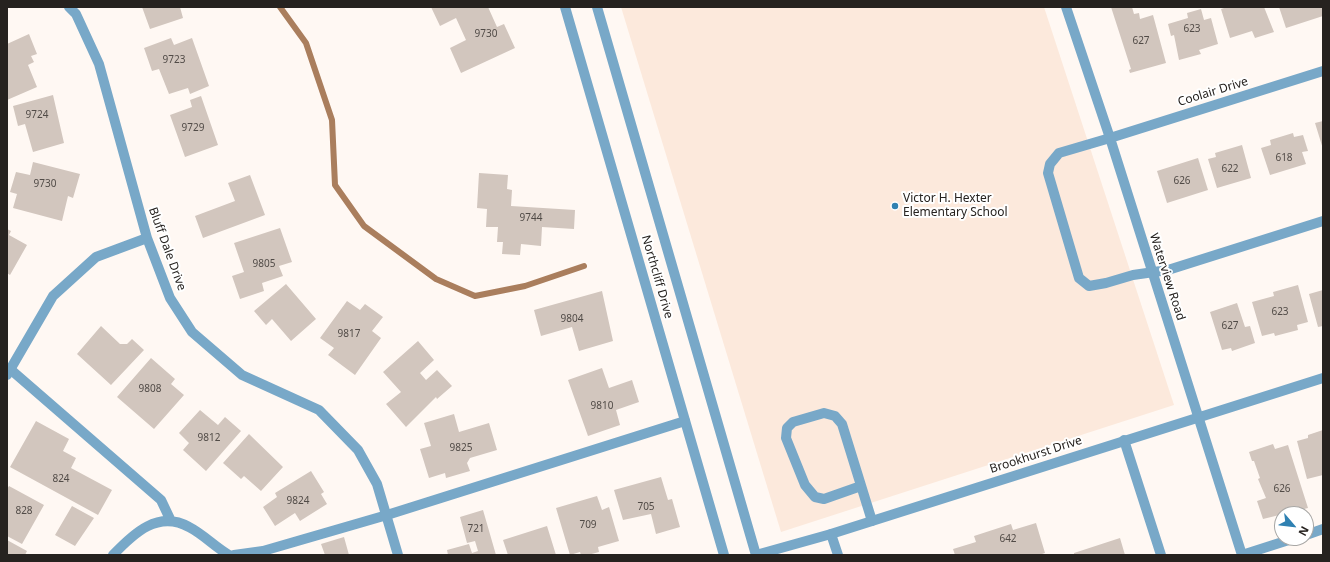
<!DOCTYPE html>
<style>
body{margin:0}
#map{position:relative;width:1330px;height:562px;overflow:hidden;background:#fff8f3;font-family:"Noto Sans",sans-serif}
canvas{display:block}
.frame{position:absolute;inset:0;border:8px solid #26221f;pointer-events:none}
.north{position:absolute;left:1274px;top:506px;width:40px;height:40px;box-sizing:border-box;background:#fff;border:1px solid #a8a7a5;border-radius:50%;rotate:118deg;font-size:11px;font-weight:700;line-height:16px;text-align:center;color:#26221f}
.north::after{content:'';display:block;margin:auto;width:14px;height:18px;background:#2f81b2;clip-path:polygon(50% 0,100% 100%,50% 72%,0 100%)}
</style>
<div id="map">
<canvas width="1330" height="562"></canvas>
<div class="frame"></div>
<div class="north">N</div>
</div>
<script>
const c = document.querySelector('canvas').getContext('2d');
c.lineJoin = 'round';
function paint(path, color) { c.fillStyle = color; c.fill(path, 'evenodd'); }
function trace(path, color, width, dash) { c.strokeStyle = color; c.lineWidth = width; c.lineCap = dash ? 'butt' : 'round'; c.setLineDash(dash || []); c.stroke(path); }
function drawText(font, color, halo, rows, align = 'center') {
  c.font = font + ' "Noto Sans",sans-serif'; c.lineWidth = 4; c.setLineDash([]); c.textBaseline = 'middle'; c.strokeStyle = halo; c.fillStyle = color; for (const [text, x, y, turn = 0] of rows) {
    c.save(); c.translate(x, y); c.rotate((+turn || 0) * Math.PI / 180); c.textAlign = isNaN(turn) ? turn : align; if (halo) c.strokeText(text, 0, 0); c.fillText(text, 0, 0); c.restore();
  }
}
paint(new Path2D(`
 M621 7H1044L1174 405 781 532Z`), '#fce9dc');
trace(new Path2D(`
 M280 7 306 43 332 120 335 185 364 226 436 279 475 296 525 286 584 266`), '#aa7e5d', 6);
paint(new Path2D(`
 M142 7H180L183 18 150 29Z
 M431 7H488L497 27 504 24 515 48 461 73 450 48 466 40 456 18 440 26Z
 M1111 7H1132L1134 14 1139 13 1140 19 1153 15 1166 63 1130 73 1129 70 1131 69Z
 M1227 7H1264L1274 32 1255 38 1252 31 1230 38 1221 9Z
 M1279 7H1323V16L1286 28Z
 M1201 9 1204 20 1211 18 1218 44 1199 50 1201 54 1179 60 1174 35 1171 36 1168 24 1188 18 1187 13Z
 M29 34 37 54 31 56 34 62 28 65 37 87 7 100V44Z
 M171 38 174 45 192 38 209 86 190 94 188 88 169 94 159 69 152 71 144 48Z
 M53 95 64 143 33 152 25 124 18 126 13 106Z
 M201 96 218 145 185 157 170 115 192 107 190 100Z
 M1323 121V149L1315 123Z
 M1293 133 1294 137 1303 135 1308 151 1302 152 1306 164 1270 175 1261 148 1271 145 1270 140Z
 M1242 145 1251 178 1217 188 1208 159 1216 157 1215 153Z
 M1198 158 1208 190 1167 203 1157 171Z
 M33 162 80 174 73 198 68 196 62 221 13 208 17 194 10 192 16 172 30 175Z
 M479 173 508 175 507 189 512 190 511 206 575 210 574 229 542 227 541 246 521 244 520 255 502 254 503 242H497L498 227H486L487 209 477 208Z
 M250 175 265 215 203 238 195 216 235 201 228 183Z
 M280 228 292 262 279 266 283 276 262 283 264 291 240 299 232 276 244 272 234 243Z
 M7 229 11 231 9 235 27 245 10 275 7 273Z
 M286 284 316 319 291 341 272 319 266 325 254 311Z
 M1298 285 1308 322 1297 325 1298 330 1275 336 1274 333 1262 336 1252 302 1274 296 1273 292Z
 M1323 290V326L1318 327 1309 294Z
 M602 291 613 341 579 351 572 327 541 336 534 310Z
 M347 301 360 310 365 304 383 317 372 331 381 338 355 375 328 355 334 348 320 338Z
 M1237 303 1245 327 1250 326 1255 343 1232 351 1231 348 1222 350 1210 312Z
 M101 326 120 344H127L132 339 144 350 111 385 77 354Z
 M418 341 434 360 420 373 426 380 437 370 452 386 437 399 436 397 406 427 386 404 401 392 383 372Z
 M151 358 175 379 171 384 184 395 154 429 117 397Z
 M602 368 609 388 632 380 639 402 616 410 620 425 588 436 568 380Z
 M200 410 218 425 225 417 241 431 206 471 183 450 189 443 179 433Z
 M454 414 459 432 489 423 497 450 470 458 467 463 470 471 446 478 445 473 429 478 420 449 431 446 424 423Z
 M36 421 69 439 63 451 76 458 71 468 112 490 98 515 10 467Z
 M1323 430V475L1307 479 1297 441 1308 438V435Z
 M249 434 283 467 261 491 244 476 241 479 223 463Z
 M1273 444 1275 449 1288 445 1308 508 1263 519 1257 501 1266 498 1258 479 1260 478 1254 461H1252L1249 452Z
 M311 471 324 492 321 494 327 504 300 521 295 513 275 526 263 507 277 497 275 493Z
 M661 477 668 500 672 499 680 527 656 534 651 514 623 520 614 490Z
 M9 486 44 505 22 544 7 536V489Z
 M597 496 602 510 609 507 619 541 598 547 599 552 588 555H581L580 552 570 555 556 508Z
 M72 506 94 518 75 546 55 535Z
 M483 510 496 555H448L447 550 469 544 472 553 478 551 475 541 467 543 460 517Z
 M1036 523 1045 553 1039 555H955L953 549 976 542 974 536 1011 524 1013 530Z
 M547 526 556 555H508L503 540Z
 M344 537 349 555H325L321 544Z
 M1120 538 1125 555H1074V553Z
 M7 540 27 551 25 555H7Z`), '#d2c6be');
trace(new Path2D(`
 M1110 138 1059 153 1050 164 1048 173 1079 278 1089 286 1106 283 1133 275 1168 270 1323 221
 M10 369 161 500 170 519
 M1124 440 1161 555
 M861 486 824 499 815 497 805 485 786 438 787 428 793 422 824 413 835 416 842 424 872 521
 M831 534 838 555
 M1306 535 1323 529
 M113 555C134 533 158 510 189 527 203 534 215 547 229 555
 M234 555 263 551 387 515 685 421
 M1242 555 1295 538`), '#78a8c8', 10);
trace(new Path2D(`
 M69 7 76 14 99 64 147 238 170 298 192 332 242 375 319 410 358 450 377 484 398 555
 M1066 7 1110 138 1242 555
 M1110 138 1323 71
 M7 375 53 296 96 257 147 238
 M756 555 831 534 1323 378`), '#78a8c8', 10);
trace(new Path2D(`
 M565 7 724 555
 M597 7 756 555`), '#78a8c8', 10);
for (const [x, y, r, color] of [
 [895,206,4,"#2f81b2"]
]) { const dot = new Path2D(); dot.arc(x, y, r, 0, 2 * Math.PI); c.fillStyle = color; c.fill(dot); trace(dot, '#fff', 1.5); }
drawText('10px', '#514b47', null, [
 ["623",1192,29],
 ["9730",486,34],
 ["627",1141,41],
 ["9723",174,60],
 ["9724",37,115],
 ["9729",193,128],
 ["618",1284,158],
 ["622",1230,169],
 ["626",1182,181],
 ["9730",45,184],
 ["9744",531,218],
 ["9805",264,264],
 ["623",1280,312],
 ["9804",572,319],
 ["627",1230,326],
 ["9817",349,334],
 ["9808",150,389],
 ["9810",602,406],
 ["9812",209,438],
 ["9825",461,448],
 ["824",61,479],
 ["626",1282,489],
 ["9824",298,501],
 ["705",646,507],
 ["828",24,511],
 ["709",588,525],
 ["721",476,529],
 ["642",1008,539]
]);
drawText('12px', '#26221f', '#fff', [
 ["Coolair Drive",1213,92,-17],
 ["Bluff Dale Drive",167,249,70],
 ["Northcliff Drive",657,277,74],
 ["Waterview Road",1167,277,72],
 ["Brookhurst Drive",1036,455,-18]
]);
drawText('12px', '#26221f', '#fff', [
 ["Victor H. Hexter",903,199],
 ["Elementary School",903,213]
], 'left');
</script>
